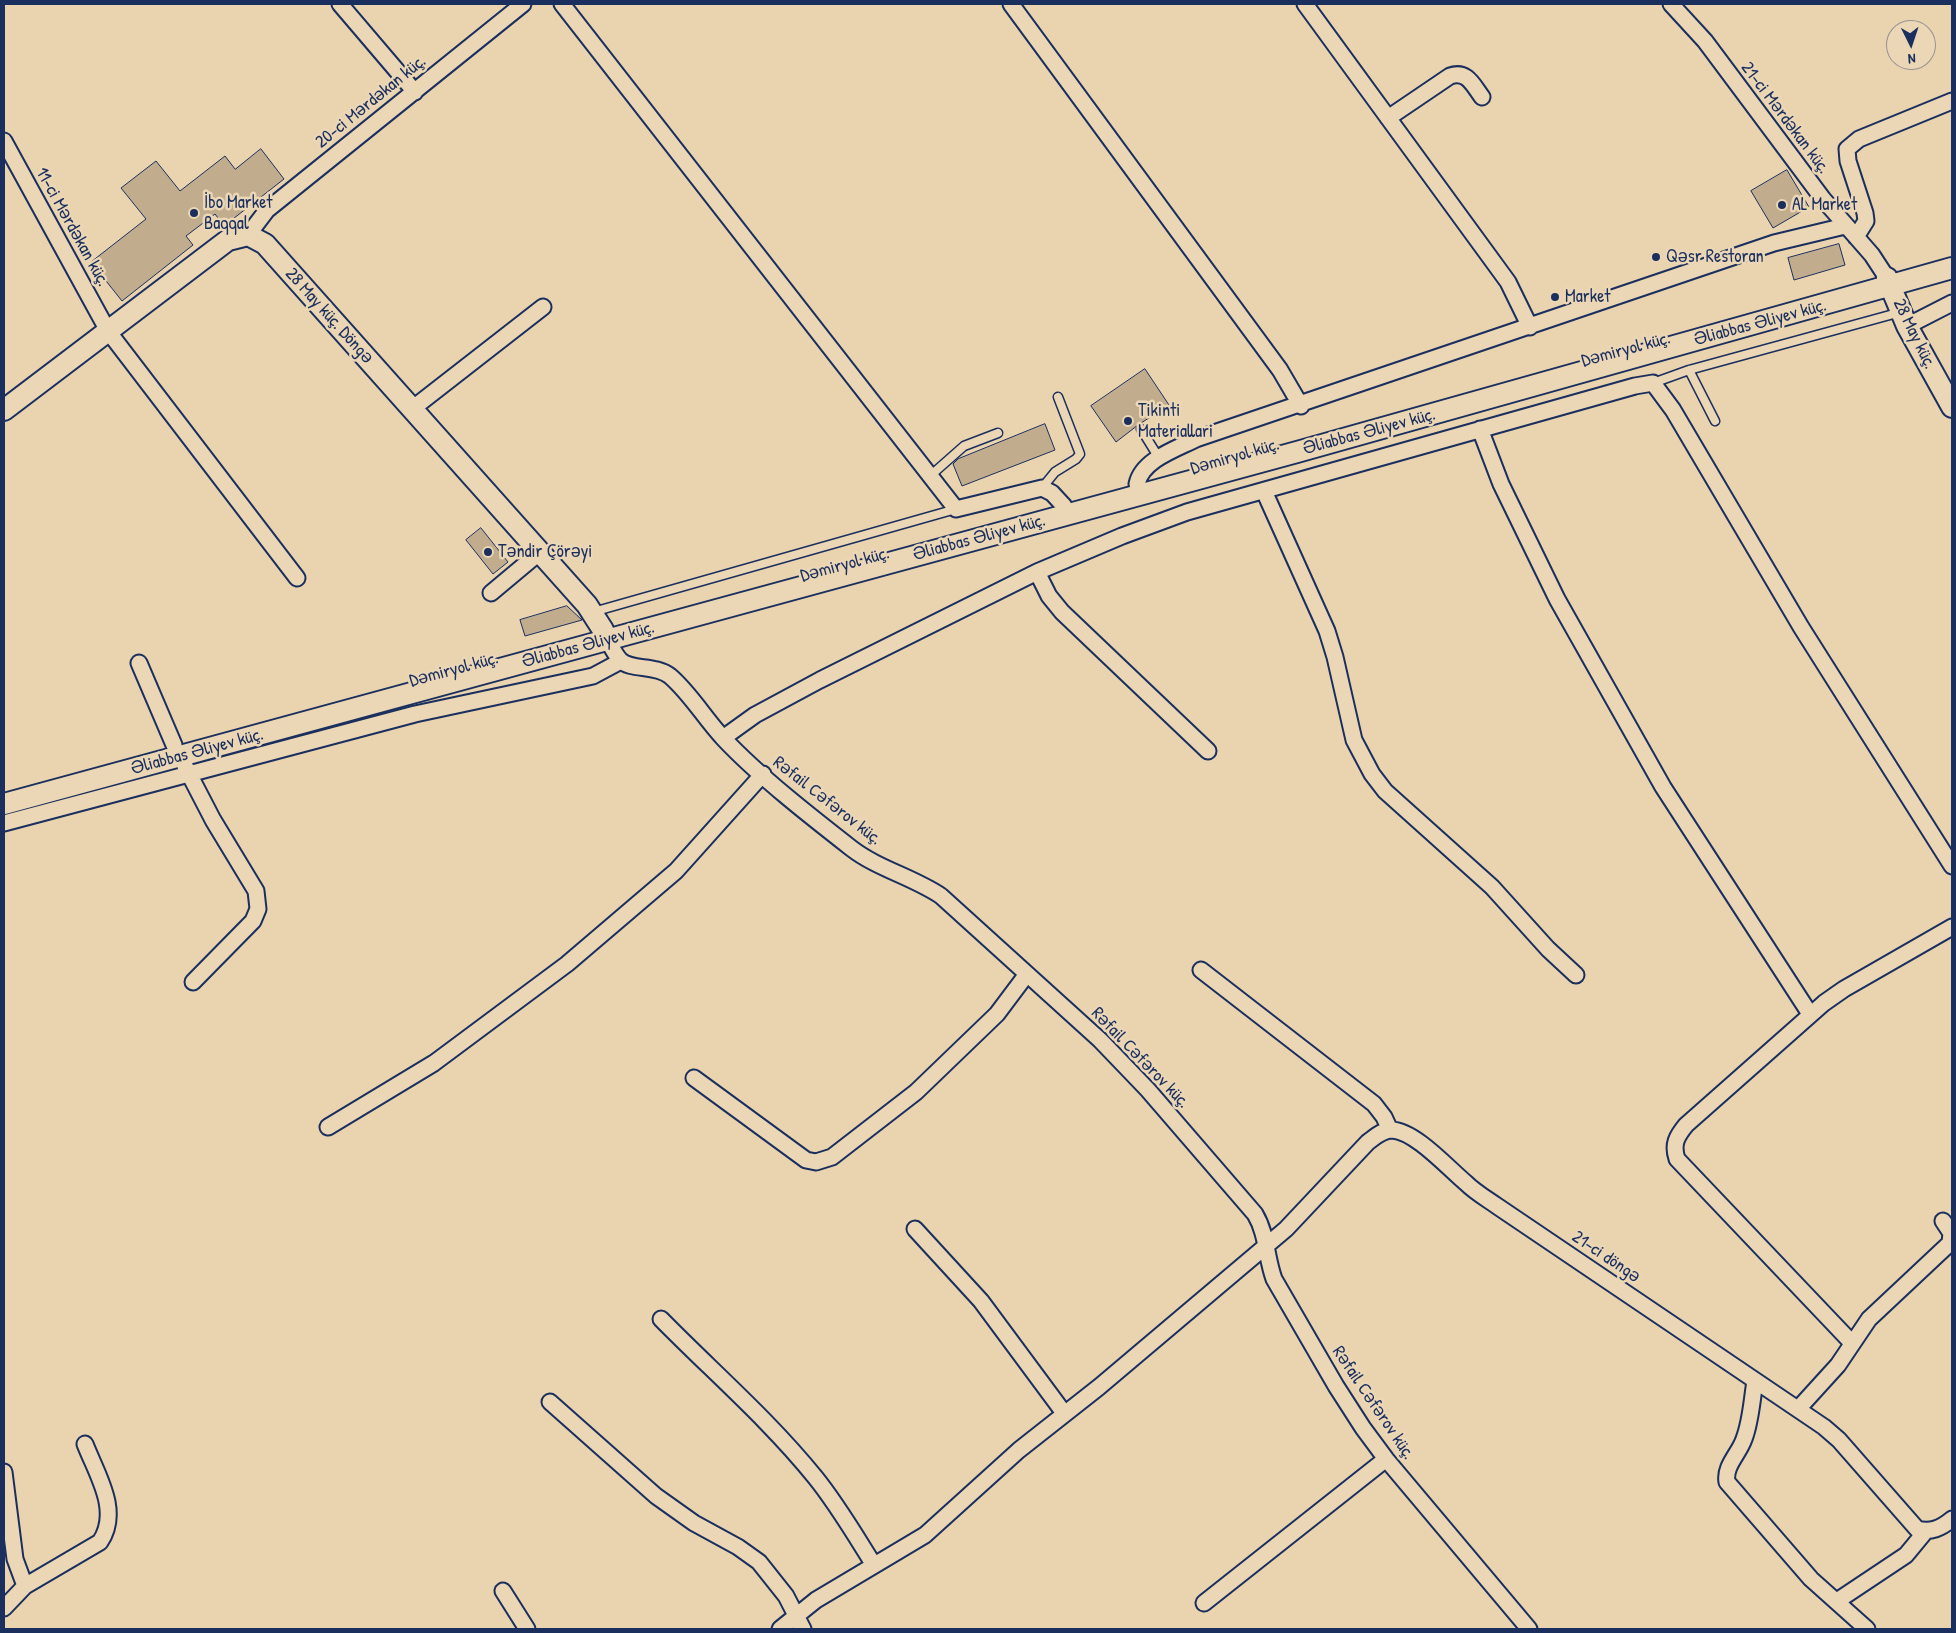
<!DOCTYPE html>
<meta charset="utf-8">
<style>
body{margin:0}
#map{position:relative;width:1956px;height:1633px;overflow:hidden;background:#ead3af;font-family:"Patrick Hand",sans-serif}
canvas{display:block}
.frame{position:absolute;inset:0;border:5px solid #1b2f5e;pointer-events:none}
.north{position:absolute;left:1886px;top:20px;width:50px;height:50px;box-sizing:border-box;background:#ebd6b5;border:1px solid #989392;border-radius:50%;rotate:176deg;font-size:14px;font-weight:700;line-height:20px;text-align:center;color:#1b2f5e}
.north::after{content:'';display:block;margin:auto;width:18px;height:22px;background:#1b2f5e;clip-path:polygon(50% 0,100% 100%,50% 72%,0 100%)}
</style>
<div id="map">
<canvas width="1956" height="1633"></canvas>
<div class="frame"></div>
<div class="north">N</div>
</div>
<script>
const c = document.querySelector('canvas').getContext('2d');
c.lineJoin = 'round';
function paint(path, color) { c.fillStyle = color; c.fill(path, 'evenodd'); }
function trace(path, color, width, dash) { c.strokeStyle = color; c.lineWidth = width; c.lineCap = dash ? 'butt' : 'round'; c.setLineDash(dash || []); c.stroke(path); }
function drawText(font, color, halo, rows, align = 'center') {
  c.font = font + ' "Patrick Hand",sans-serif'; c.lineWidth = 5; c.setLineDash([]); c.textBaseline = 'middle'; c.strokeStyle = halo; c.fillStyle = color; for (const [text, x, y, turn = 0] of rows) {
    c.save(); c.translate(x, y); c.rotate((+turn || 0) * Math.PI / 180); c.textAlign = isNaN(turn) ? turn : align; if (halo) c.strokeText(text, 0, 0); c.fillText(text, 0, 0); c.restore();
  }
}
const building = new Path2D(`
 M261 149 284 179 224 226 215 214 186 236 193 245 122 301 91 262 146 219 121 188 156 161 180 191 225 156 235 169Z
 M1787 170 1809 207 1773 228 1751 191Z
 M1839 244 1845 265 1794 280 1788 258Z
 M1145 369 1169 405 1138 425 1116 442 1091 406Z
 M1045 424 1055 450 962 486 953 464 958 459Z
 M481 528 508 562 493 574 466 540Z
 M567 606 582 620 525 636 520 620Z`);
paint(building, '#c2ac8e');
trace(building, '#1b2f5e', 1);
const lane = new Path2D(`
 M1689 370 1715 421
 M1653 383 1689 370 1901 312
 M1141 429 1159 458
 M930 476 964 446 998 433
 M1042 488 1055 472 1076 459 1080 454 1058 397
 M593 612 956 509`);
const street = new Path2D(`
 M340 4 415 92
 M562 4 956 509 1042 488 1052 493 1064 506
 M1011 4 1280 370 1301 406
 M1305 4 1508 282 1530 327
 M1671 4 1705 41 1823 199 1872 255 1887 278
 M1388 118 1450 76C1467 70 1473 85 1482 97
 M4 141 108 331 297 578
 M248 235 267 210 523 4
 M1856 237 1866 221 1865 213 1848 161 1847 149 1859 139 1952 101
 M1907 326 1952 303
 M412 409 543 307
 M1480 429 1501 484 1557 599 1663 787 1810 1014
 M1137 484C1142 460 1176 449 1196 439L1774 243 1845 226
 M1264 491 1327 631 1335 657 1354 740 1372 774 1385 791 1492 887 1548 949 1576 975
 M1037 572 1049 596 1062 612 1208 751
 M491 593 540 552
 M603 631C608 640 613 652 620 660 631 671 655 664 670 676 691 694 705 719 724 739 760 777 810 816 851 848 878 869 913 877 941 896L1100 1040 1148 1090 1255 1214C1267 1234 1266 1257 1274 1279L1336 1386 1363 1428 1386 1459 1529 1629
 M139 663 174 745
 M723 738 755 715 820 680 1037 572 1122 536 1187 512 1635 386 1653 383 1673 410 1801 627 1952 866
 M185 766 213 820 256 891 258 909 253 921 193 982
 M4 823 415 714 593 676 621 661
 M1201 970 1374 1104 1384 1117 1390 1130
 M694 1078 806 1160 816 1162 832 1157 916 1092 997 1014 1027 974
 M328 1127 434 1063 567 964 676 871 763 774
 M915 1229 981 1301 1064 1413
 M661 1319C712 1371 769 1420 815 1477 837 1504 855 1535 874 1565
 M1852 1343 1677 1159C1672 1144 1677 1136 1686 1125L1824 1003 1844 989 1952 927
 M1755 1381C1752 1399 1751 1421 1744 1439 1739 1454 1724 1466 1727 1482L1811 1579 1867 1629
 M550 1402 656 1496 694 1523 738 1547 759 1562 786 1596 803 1629
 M1798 1409 1838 1365 1869 1319 1950 1243 1951 1233 1943 1221
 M4 1472 15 1559 25 1586
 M503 1591 527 1629
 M1837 1601 1906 1555 1925 1532
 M1204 1603 1386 1459
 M4 1608 25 1586 100 1542C121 1511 97 1475 85 1444
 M780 1629 816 1600 925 1535 1019 1450 1099 1387 1286 1229 1368 1142C1375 1137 1382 1130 1392 1130 1415 1131 1448 1168 1466 1183 1475 1192 1487 1199 1497 1206L1824 1427 1839 1440 1917 1529C1931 1533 1941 1528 1952 1519`);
const secondary = new Path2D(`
 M1887 278 1907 326 1952 407
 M4 410 228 240 248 235 265 244 587 605 603 630
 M4 804 1297 452 1952 268`);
trace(lane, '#1b2f5e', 11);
trace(street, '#1b2f5e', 19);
trace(secondary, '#1b2f5e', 24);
trace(lane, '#ebd6b5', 8);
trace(street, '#ebd6b5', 15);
trace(secondary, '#ebd6b5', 20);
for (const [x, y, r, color] of [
 [1782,205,5,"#1b2f5e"],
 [194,213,5,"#1b2f5e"],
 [1656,257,5,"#1b2f5e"],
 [1555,297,5,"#1b2f5e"],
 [1128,421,5,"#1b2f5e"],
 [488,552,5,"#1b2f5e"]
]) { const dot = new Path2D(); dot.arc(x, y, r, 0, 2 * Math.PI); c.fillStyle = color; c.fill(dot); trace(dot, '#ebd6b5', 2); }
drawText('18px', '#1b2f5e', '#ebd6b5', [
 ["20-ci Mərdəkan küç.",371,102,-39],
 ["21-ci Mərdəkan küç.",1785,118,53],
 ["11-ci Mərdəkan küç.",72,227,61],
 ["28 May küç. Döngə",329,316,48],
 ["Əliabbas Əliyev küç.",1760,323,-15],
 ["28 May küç.",1914,334,64],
 ["Dəmiryol küç.",1626,350,-15],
 ["Əliabbas Əliyev küç.",1369,432,-15],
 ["Dəmiryol küç.",1235,457,-16],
 ["Əliabbas Əliyev küç.",979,538,-15],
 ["Dəmiryol küç.",845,565,-15],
 ["Əliabbas Əliyev küç.",588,645,-15],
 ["Dəmiryol küç.",454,670,-15],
 ["Əliabbas Əliyev küç.",197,752,-15],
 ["Rəfail Cəfərov küç.",827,801,38],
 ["Rəfail Cəfərov küç.",1140,1058,46],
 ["21-ci döngə",1606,1257,34],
 ["Rəfail Cəfərov küç.",1373,1403,56]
]);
drawText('18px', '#1b2f5e', '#ebd6b5', [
 ["İbo Market",204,203],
 ["Baqqal",204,224],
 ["AL Market",1792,205],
 ["Qəsr Restoran",1666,257],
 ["Market",1565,297],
 ["Tikinti",1138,411],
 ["Materiallari",1138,432],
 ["Təndir Çörəyi",498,552]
], 'left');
</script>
